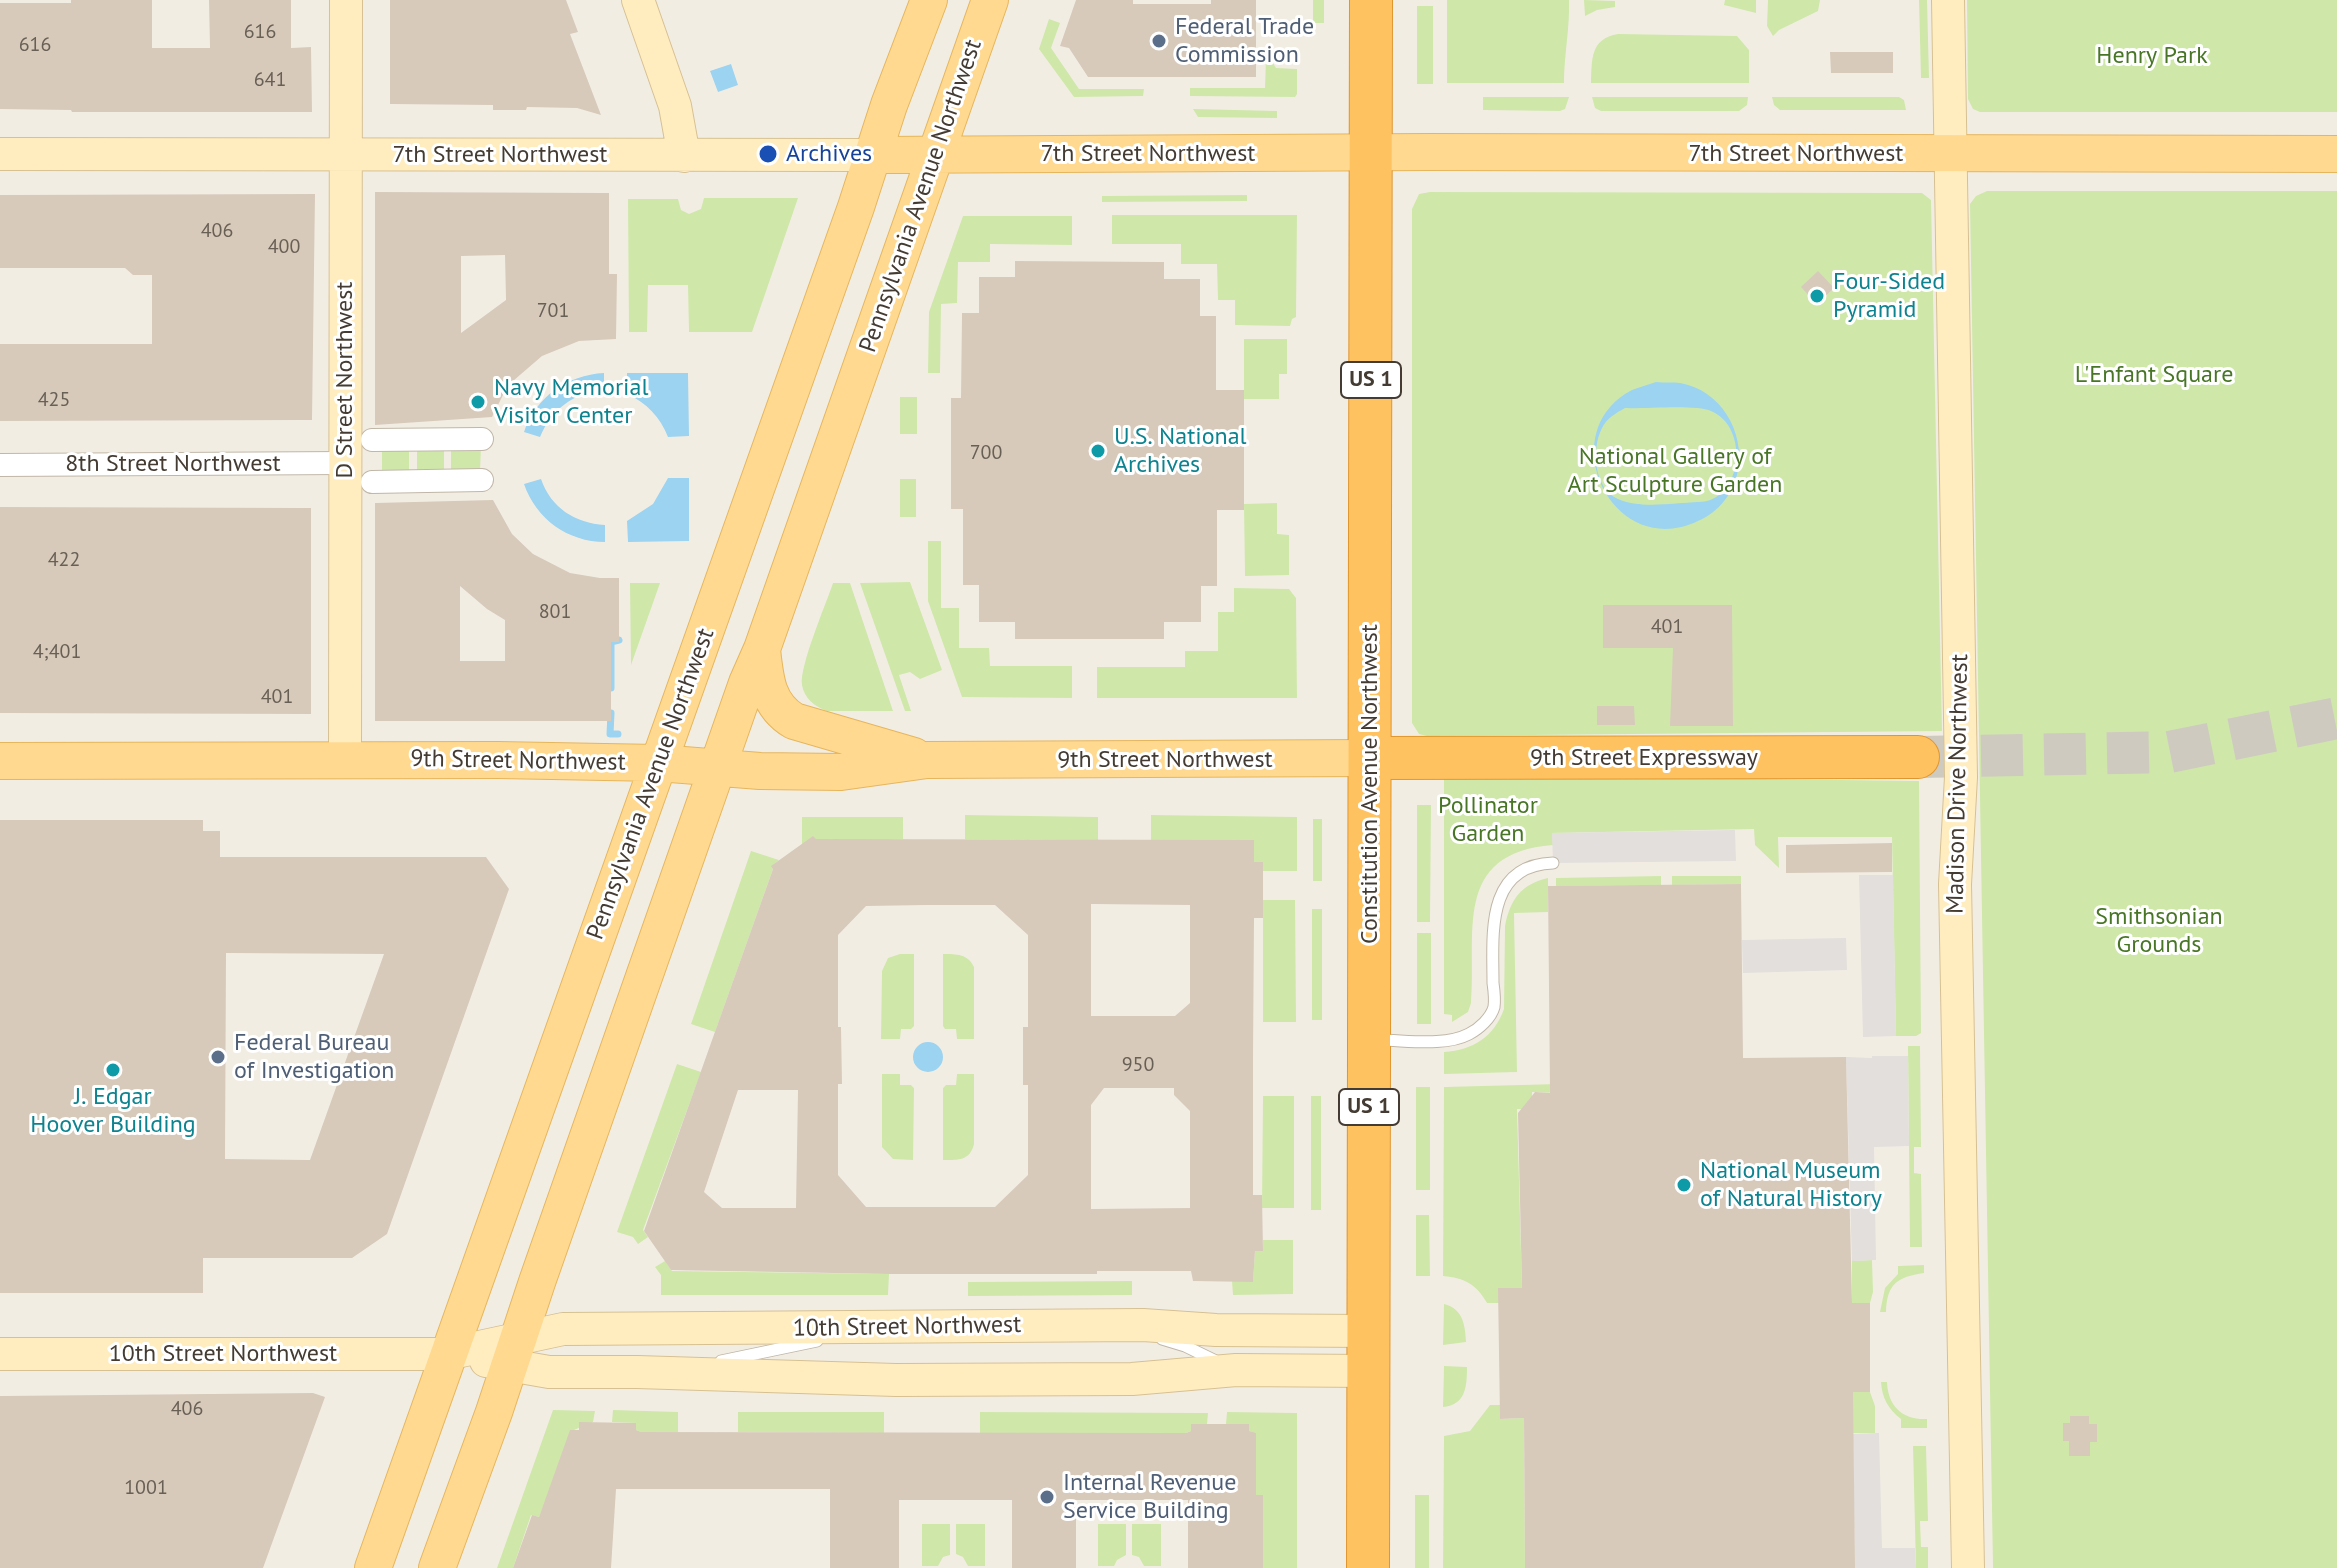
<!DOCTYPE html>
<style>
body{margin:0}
canvas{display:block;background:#f2ede3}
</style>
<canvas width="2337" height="1568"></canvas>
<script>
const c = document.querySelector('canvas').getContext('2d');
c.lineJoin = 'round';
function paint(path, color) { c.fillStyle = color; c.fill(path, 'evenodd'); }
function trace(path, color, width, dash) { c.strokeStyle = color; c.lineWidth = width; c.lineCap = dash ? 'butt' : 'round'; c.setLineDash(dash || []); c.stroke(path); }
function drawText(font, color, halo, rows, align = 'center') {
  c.font = font + ' "PT Sans",sans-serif'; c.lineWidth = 6; c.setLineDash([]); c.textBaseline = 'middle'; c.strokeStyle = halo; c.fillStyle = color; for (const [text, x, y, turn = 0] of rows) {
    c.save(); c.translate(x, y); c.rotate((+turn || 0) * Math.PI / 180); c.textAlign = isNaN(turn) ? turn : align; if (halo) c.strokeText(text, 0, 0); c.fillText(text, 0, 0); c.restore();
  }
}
paint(new Path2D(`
 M1313 0H1324V23H1313Z
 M1447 0H1569C1570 28 1564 55 1564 83H1447Z
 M1584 0 1615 1V7L1597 10 1585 16Z
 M1725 0H1756V13L1724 5Z
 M1768 0H1820L1818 11 1779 30 1773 36 1767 26Z
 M1919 0H1927L1929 78H1921Z
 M1967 0H2337V112H1980L1973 109 1968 99Z
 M1417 6H1433V84H1417Z
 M1049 19 1060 23 1051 48 1079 89H1144L1143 96 1074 97 1039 49Z
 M1618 34 1737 36 1749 50V83H1591C1592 59 1590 39 1618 34Z
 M1266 58H1270L1276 68 1297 69V94L1295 97 1190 96V88H1265Z
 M1483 97H1569L1565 109 1560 111 1483 110Z
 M1592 97H1748L1747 105 1739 111H1601L1595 108Z
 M1772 97H1899L1904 100 1906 110H1780L1774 105Z
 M1193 109 1277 111V118L1198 117Z
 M1987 191H2337V1568H1993L1970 204 1976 196Z
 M1430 192 1922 193 1931 200 1942 731 1427 736 1419 734 1412 723V209L1419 194Z
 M1247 195V201L1102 202V196Z
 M704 198H798L752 332H689L688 285H648L647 332H629L628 199H678L681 210 689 214 701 209Z
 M1112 215H1297L1296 317 1292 319 1290 326 1235 325V300H1218L1217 264H1181V244H1112Z
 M963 216H1072V245L990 244V262H958L957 303 941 304 940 373H928L929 312Z
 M1244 339H1287V374H1279V399H1244Z
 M900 397H917V434H900Z
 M481 445 480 473H451V446Z
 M409 447V474H382V448Z
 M417 447H444V473H417Z
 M900 479H916V517H900Z
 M1277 503V534L1289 535V575L1245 576 1244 504Z
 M928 541H941V608H959V648H989L990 666H1072V698L962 697 928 601Z
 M910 582 942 670 920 679 910 672 899 675 911 711H905L860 583Z
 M630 583H660L631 665Z
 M833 583H850L893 711H827C815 707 804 698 802 685 799 667 826 604 833 583Z
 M1234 588 1289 589 1296 598 1297 698H1097V667H1185V651H1218V612H1234Z
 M1444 775 1919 781 1921 1033 1916 1036H1896L1892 837H1778L1779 868 1755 845 1754 829 1552 833 1553 845C1451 853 1477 934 1471 1003L1468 1012 1452 1022V1015L1444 1014Z
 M1417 805H1431L1430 922H1417Z
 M965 815 1098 817V840L965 839Z
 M1151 815 1297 817V871H1263V862H1254V840H1151Z
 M802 817H903V839L802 844Z
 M1313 819H1322V881H1313Z
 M751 851 779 860 772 866 773 869 715 1032 691 1024Z
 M1661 876V885L1556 886V878Z
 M1672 876H1741V884L1672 885Z
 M1548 878V912L1514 913 1517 1072 1444 1074V1052C1473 1050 1494 1037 1504 1009L1505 926C1510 900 1521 884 1548 878Z
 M1263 900H1295L1296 1022H1263Z
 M1312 909H1322V1020H1312Z
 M1417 933H1431V1024H1417Z
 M900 954H914V1026L911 1029H901L900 1039H881L882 971 888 958Z
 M943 954C957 954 968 954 974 967V1039H957L956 1029H945L943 1026Z
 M1908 1046H1920L1921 1147H1914V1173L1921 1174 1922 1247H1910Z
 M677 1064 701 1072 643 1230 648 1237 638 1244 633 1237 617 1232Z
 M882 1074H900V1085H911L914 1088 913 1160 893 1159 882 1147Z
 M957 1074H974V1144C970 1161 958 1160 943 1160V1088L946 1085H956Z
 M1559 1084V1093L1532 1092V1097L1522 1109H1517L1522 1288H1499V1303H1487C1476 1284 1465 1278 1443 1276L1444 1087Z
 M1416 1087H1430V1190H1416Z
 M1263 1096H1294V1208H1262Z
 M1311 1096H1321V1210H1311Z
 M1416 1215H1429L1430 1276H1416Z
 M1263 1240H1293V1294L1233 1295 1232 1281H1253L1255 1251H1263Z
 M1872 1260 1873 1292 1870 1303H1852V1261Z
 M665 1261 672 1271 889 1274 888 1295H661V1275L655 1267Z
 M1924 1265V1273C1897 1277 1887 1284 1886 1312H1880L1885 1288 1898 1274V1266Z
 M1132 1281V1295L968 1296V1282Z
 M1444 1304C1463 1309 1465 1324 1466 1342L1443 1345Z
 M1444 1366 1467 1367C1467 1386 1466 1405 1443 1407Z
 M1887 1382C1888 1407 1903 1420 1927 1419V1428H1901V1419C1888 1409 1882 1398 1881 1382Z
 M1853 1392H1870L1875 1406V1433H1853Z
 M1490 1405H1500V1419L1524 1418 1525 1568H1443L1444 1436 1470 1431Z
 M553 1410 595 1411 593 1422 574 1430 539 1517 531 1515 513 1568H497Z
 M613 1410 678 1412V1432H641L636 1430V1423L612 1422Z
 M738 1412H884V1433L738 1432Z
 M980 1412 1208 1413 1207 1424 1186 1433H980Z
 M1227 1412 1297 1413V1568H1263V1495H1256V1434L1249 1431V1424H1226Z
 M1913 1446H1926L1928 1521H1920L1921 1547H1928V1568H1916Z
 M1415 1495H1429V1568H1415Z
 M922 1524H950V1555L943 1557 938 1566H922Z
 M956 1524H985V1566H968L963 1557 956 1554Z
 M1098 1524H1126V1555L1117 1560 1114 1566H1098Z
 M1132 1524H1161V1566H1144L1139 1557 1132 1555Z`), '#cfe8aa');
paint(new Path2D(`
 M1735 830 1736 861 1553 863 1552 833Z
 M1859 875H1893L1896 1036 1863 1037Z
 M1846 938 1847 970 1743 973 1742 940Z
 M1872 1056H1908L1909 1146 1874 1147 1876 1260 1852 1261 1846 1057 1872 1058Z
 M1879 1433 1882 1548H1915L1916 1568H1855L1853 1434Z`), '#e2dfdc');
paint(new Path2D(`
 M731 64 738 85 718 92 710 71Z
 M604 373V390C573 393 552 409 540 437L524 432C536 397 567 375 604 373Z
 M627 373H688L689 436 668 437C660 417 647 403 627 394Z
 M1656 382C1664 383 1673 382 1680 383 1721 390 1745 432 1738 470 1734 493 1719 512 1698 521 1612 562 1551 432 1632 390 1639 387 1648 385 1656 382ZM1625 408C1643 409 1697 404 1711 411 1750 427 1743 502 1698 502 1674 503 1640 509 1618 499 1594 489 1591 449 1602 428 1607 418 1616 413 1625 408Z
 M668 478H689V541L628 542 627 521 653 504Z
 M541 479C551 508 575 523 605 525V542C568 542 536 519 524 484Z
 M913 1057a15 15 0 1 1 30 0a15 15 0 1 1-30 0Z`), '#9cd3f1');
trace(new Path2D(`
 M611 688V642L619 640
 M611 713 610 734H618`), '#9cd3f1', 7);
paint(new Path2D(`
 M71 0H152V48H210L209 0H291V48L311 47 312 112H72L71 110 0 109V3H71Z
 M390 0H566L578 32 570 34 601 115 577 108 527 107 526 110H493V105L390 104Z
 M1076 0H1133V4H1211V0H1256V77H1088L1069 48 1060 46Z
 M1830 52H1893V73H1831Z
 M375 192 609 193V274H617L616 339 579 341 542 356 513 381 503 395 492 417 375 425ZM505 255 506 300 461 333V256Z
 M315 194 312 420 0 421V344H152V275H133L125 268H0V195Z
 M1015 261 1164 262V279H1200V316H1216V390H1244V510H1217V586H1201V622H1164V639H1015V622H979V585H963V509H951V398H961L962 313H979V277H1015Z
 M1818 271 1834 288 1817 304 1801 287Z
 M493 500 512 534 533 554 570 573 600 578H619V642H611V721H375V503ZM460 586 487 609 505 620V661H460Z
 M0 507 311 508V714L0 713Z
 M1603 605H1732L1733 726H1670L1673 648H1603Z
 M1597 706H1634L1635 725H1597Z
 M0 820H203V831H220V857H486L509 889 387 1234 352 1258H203V1293H0ZM226 953 384 954 310 1160 225 1159Z
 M813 836 816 839 1254 840V862H1263V918H1254L1253 1058V1195H1262L1263 1251H1255L1253 1282 1193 1281 1191 1271H1097V1274H889L671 1270 644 1231 773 869 771 866ZM1091 904 1190 905V1003L1175 1016H1091ZM927 905H995L1028 935V1027H1023V1085H1028V1175L995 1207H866L838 1175V1084H842L841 1027H838V935L866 906ZM1104 1088H1174V1095L1190 1111V1208L1091 1209V1105ZM738 1090H798L796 1208H722L704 1192Z
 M1892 843V872L1786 873V845Z
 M1741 884 1743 1058 1846 1057 1852 1303H1870V1392H1853L1855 1568H1525L1524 1418 1500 1419 1498 1288H1522L1518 1113 1535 1092 1550 1093 1548 886Z
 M313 1393 325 1397 263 1568H0V1396Z
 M2070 1416H2089V1424H2097V1442H2090V1456H2069V1441H2063V1423H2070Z
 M579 1422 636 1423V1430L641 1432 1186 1433 1191 1431V1424H1249V1431L1256 1433V1495H1263V1568H1188V1500H1076V1568H1012V1500H899V1568H830V1489H616L611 1568H513L532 1515 539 1517 570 1430H579Z`), '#d7cabb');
trace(new Path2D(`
 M1918 757 2169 752 2337 718`), '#cfcac0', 42, [42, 21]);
const lane = new Path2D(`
 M1378 1040C1406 1040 1444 1047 1469 1034 1479 1029 1491 1018 1494 1007 1495 1000 1494 990 1493 983 1493 935 1485 865 1553 863
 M1162 1339 1185 1346 1220 1363
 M721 1361 817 1341`);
const street = new Path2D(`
 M372 440 482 439
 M0 465 345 463
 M372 482 482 480`);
const secondary = new Path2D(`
 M638 0 675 106 684 156
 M1948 0 1961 777 1955 884 1968 1568
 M0 154 874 155
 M345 760 346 0
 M0 1354H447L563 1329 1143 1325 1216 1330 1369 1331
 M486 1361 549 1372H637L896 1380 1132 1379 1236 1370 1369 1371`);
const primary = new Path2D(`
 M874 155 1430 152 2337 154
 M762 649C765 678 767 705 794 721L914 756
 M0 761 498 760 658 763 760 771 841 772 927 760 1370 758
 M373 1568 856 207 889 105 929 0
 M437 1568 494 1412 537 1282 747 683 762 649 990 0`);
const highway = new Path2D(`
 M1370 758 1918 757
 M1368 1568 1371 0`);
trace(lane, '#c0b7a8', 13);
trace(street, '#c0b7a8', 24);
trace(secondary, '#d7c193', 34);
trace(primary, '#e6b65d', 38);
trace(highway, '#e0962e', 44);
trace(lane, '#fff', 11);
trace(street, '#fff', 22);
trace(secondary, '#ffedc0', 32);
trace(primary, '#ffd98f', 36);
trace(highway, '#ffc261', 42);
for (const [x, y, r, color] of [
 [1159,41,8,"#5c6f8a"],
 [768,154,10,"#1a4fb4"],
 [1817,296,8,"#0f9aa8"],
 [478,402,8,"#0f9aa8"],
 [1098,451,8,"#0f9aa8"],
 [218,1057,8,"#5c6f8a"],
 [113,1070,8,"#0f9aa8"],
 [1684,1185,8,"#0f9aa8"],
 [1047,1497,8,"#5c6f8a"]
]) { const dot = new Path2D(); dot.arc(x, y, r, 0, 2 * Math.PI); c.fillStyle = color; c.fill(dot); trace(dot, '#fff', 3); }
drawText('20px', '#696055', null, [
 ["616",260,32],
 ["616",35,45],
 ["641",270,80],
 ["406",217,231],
 ["400",284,247],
 ["701",553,311],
 ["425",54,400],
 ["700",986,453],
 ["422",64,560],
 ["801",555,612],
 ["401",1667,627],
 ["4;401",57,652],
 ["401",277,697],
 ["950",1138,1065],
 ["406",187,1409],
 ["1001",146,1488]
]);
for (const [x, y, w] of [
 [1371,380,60],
 [1369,1107,60]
]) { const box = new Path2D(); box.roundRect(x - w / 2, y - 18, w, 36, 6); c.fillStyle = '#fff'; c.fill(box); trace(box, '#443c33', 2); }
drawText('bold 22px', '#443c33', null, [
 ["US 1",1371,380],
 ["US 1",1369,1107]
]);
drawText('24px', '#4e5e75', '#fff', [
 ["Federal Trade",1175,27],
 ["Commission",1175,55],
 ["Federal Bureau",234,1043],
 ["of Investigation",234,1071],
 ["Internal Revenue",1063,1483],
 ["Service Building",1063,1511]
], 'left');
drawText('24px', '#487626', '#fff', [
 ["Henry Park",2152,56],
 ["L'Enfant Square",2154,375],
 ["National Gallery of",1675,457],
 ["Art Sculpture Garden",1675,485],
 ["Pollinator",1488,806],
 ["Garden",1488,834],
 ["Smithsonian",2159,917],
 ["Grounds",2159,945]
]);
drawText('24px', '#164399', '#fff', [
 ["Archives",786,154]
], 'left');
drawText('24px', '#443c33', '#fff', [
 ["7th Street Northwest",1148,154],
 ["7th Street Northwest",1796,154],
 ["7th Street Northwest",500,155],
 ["Pennsylvania Avenue Northwest",921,196,-71],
 ["D Street Northwest",345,380,-90],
 ["8th Street Northwest",173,464],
 ["9th Street Expressway",1644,758],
 ["9th Street Northwest",1165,760],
 ["9th Street Northwest",518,761,1],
 ["Pennsylvania Avenue Northwest",651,784,-70],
 ["Constitution Avenue Northwest",1370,784,-90],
 ["Madison Drive Northwest",1958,784,-89],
 ["10th Street Northwest",907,1327,-1],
 ["10th Street Northwest",223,1354]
]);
drawText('24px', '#0d838f', '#fff', [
 ["Four-Sided",1833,282],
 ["Pyramid",1833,310],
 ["Navy Memorial",494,388],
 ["Visitor Center",494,416],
 ["U.S. National",1114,437],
 ["Archives",1114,465],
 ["J. Edgar",113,1097,"center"],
 ["Hoover Building",113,1125,"center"],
 ["National Museum",1700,1171],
 ["of Natural History",1700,1199]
], 'left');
</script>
